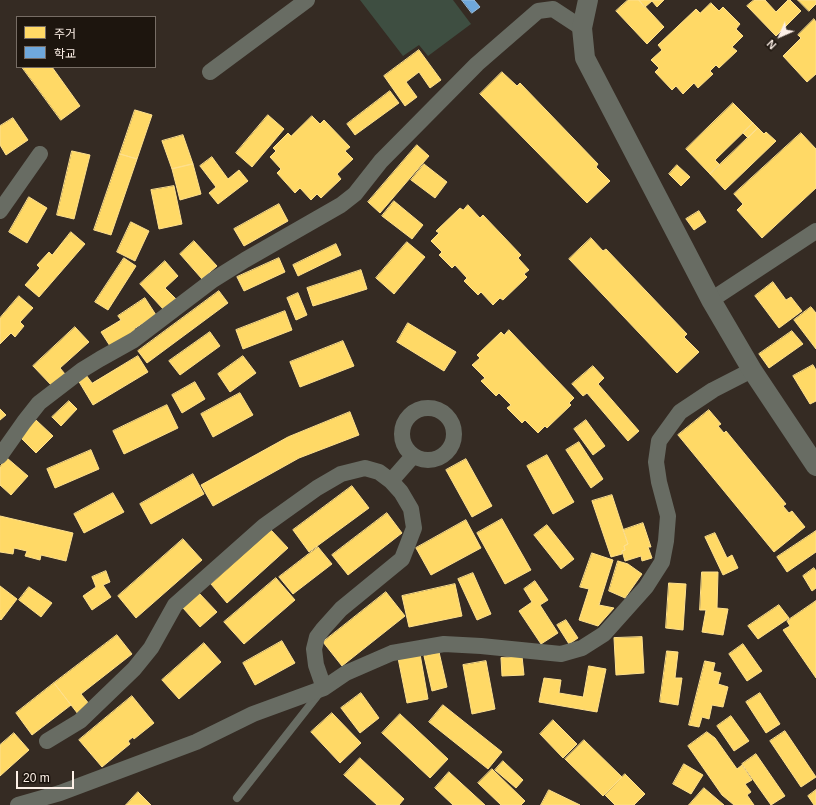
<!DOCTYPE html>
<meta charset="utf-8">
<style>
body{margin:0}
#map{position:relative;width:816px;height:805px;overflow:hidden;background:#352b23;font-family:Arial,"Noto Sans KR",sans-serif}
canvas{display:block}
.legend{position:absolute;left:16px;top:16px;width:140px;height:52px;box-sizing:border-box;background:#1d150e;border:1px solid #776d65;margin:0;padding:5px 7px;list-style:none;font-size:12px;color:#fdf0e7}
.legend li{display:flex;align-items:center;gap:8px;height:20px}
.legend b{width:20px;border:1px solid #776d65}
.north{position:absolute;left:760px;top:16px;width:40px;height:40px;-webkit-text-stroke:3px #1d150e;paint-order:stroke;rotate:225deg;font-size:11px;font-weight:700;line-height:16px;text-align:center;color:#fdf0e7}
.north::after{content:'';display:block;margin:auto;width:14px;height:18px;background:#fdf0e7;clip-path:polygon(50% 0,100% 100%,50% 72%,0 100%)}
.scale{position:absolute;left:16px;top:771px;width:58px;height:18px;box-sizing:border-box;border:2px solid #fdf0e7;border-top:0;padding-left:5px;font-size:12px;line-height:14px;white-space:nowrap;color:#fdf0e7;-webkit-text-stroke:3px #1d150e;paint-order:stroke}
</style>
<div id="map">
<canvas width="816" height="805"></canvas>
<ul class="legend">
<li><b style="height:11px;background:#ffd966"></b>주거</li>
<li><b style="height:11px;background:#6fa8dc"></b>학교</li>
</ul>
<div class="north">N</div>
<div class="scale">20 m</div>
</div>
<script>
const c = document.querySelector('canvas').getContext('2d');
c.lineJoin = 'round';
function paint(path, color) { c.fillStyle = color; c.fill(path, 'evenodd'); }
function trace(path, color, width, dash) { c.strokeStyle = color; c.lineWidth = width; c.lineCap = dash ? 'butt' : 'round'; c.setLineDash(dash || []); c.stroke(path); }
paint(new Path2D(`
 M360 0H453L471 24 428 56 419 45 403 56Z`), '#3e4e41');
const homes = new Path2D(`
 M628 0H639L664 27 647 44 616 11Z
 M639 0H664L657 7 652 1 645 7Z
 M754 0H765L776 12 788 0H790L801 11 776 36 747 6Z
 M798 0H816V4L809 11Z
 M711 3 719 11 723 7 740 24 736 29 743 36 732 47 737 51 719 68 716 65 710 71 713 74 698 88 694 83 683 94 676 86 672 90 655 72 659 68 651 60 662 50 658 45 696 9 700 13Z
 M814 19 816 22V74L807 82 783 56 801 38 798 35Z
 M419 50 441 80 430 88 419 72 406 82 417 97 405 106 384 76Z
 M22 67H52L80 106 61 120Z
 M502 72 517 86 520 83 598 164 596 167 610 181 587 203 480 94Z
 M390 91 399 103 355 135 347 124Z
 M733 103 753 123 715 160 720 165 710 174 686 149Z
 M135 110 152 115 137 159 120 154Z
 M268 115 284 129 252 167 236 153Z
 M312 116 320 124 324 120 350 147 345 151 353 159 337 174 341 179 321 198 317 194 311 200 300 188 295 193 277 173 281 169 270 157 276 151 273 148 288 133 291 136Z
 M13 118 28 140 6 155 0 145V126Z
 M753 123 758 128 748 138 743 133Z
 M758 128 764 134 766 132 776 141 725 190 710 174Z
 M801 133 816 149V188L762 238 737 210 743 204 734 194Z
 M183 135 193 164 172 169 162 141Z
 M417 145 429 156 380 213 368 202Z
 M72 151 90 155 74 219 57 215Z
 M120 154 137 159 111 235 94 230Z
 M212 157 228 179 239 170 248 181 218 204 209 193 216 187 200 166Z
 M193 164 201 194 180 200 172 169Z
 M424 164 447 182 435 198 411 180Z
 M677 165 690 177 681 186 669 174Z
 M174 186 182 224 159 229 151 190Z
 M29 197 47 208 27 243 9 232Z
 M394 201 423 225 412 239 382 216Z
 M279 204 288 221 244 246 234 229Z
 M468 205 480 218 483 215 521 255 518 258 529 270 524 274 527 277 503 300 500 298 493 305 481 292 478 295 464 281 467 278 455 265 452 268 439 255 442 252 431 241 439 233 436 231 460 208 463 210Z
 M699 211 706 222 694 230 686 219Z
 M131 222 149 231 135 261 117 252Z
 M71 232 85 244 39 297 25 285 40 268 37 265 49 252 52 255Z
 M591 238 603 251 606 249 687 334 684 337 699 352 677 373 569 259Z
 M194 241 217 266 202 279 180 254Z
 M407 242 425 257 394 294 376 278Z
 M336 244 341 255 298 276 293 265Z
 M124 258 136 266 108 310 95 302Z
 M279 258 285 272 244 291 237 277Z
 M165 261 178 276 165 288 176 299 164 310 140 284Z
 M361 270 367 289 313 306 307 288Z
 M773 282 786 300 791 297 802 311 779 328 755 296Z
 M219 291 228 303 147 363 138 351Z
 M298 293 307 315 296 320 287 298Z
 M19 296 33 308 20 322 24 326 15 337 11 333 0 344V318Z
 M145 298 156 315 134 329 135 331 110 346 101 332 121 320 118 316Z
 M811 307 816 313V349L794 320Z
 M285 311 292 330 243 349 236 330Z
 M408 323 456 352 444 371 397 342Z
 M75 327 89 342 60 368 65 374 52 386 33 366Z
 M509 330 574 398 569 403 571 405 547 428 545 426 538 433 525 420 522 423 507 408 511 405 499 393 496 396 481 381 485 378 472 365 480 358 477 355 501 332 504 335Z
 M792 331 803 344 769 368 759 354Z
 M210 332 220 346 180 375 169 361Z
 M343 341 354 366 300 387 290 362Z
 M138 356 148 372 93 405 78 380 86 375 92 383Z
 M243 356 256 373 230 392 218 374Z
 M813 365 816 370V401L810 404 793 376Z
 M593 366 604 378 598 384 639 431 628 441 587 393 583 396 572 384Z
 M195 382 205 399 182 413 172 395Z
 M240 393 253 415 213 437 201 414Z
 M69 401 77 409 61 426 52 417Z
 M167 405 178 428 124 454 113 431Z
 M0 409 6 415 0 420Z
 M709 410 721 424 718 426 724 433 726 431 786 504 783 506 789 513 792 511 805 527 774 552 678 435Z
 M350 412 359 435 299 458 213 506 201 485 288 437Z
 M36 420 53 436 36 453 19 436Z
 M586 420 605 446 593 455 574 429Z
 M579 442 603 479 591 488 566 450Z
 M91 450 99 469 55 488 47 469Z
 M547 455 574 502 553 514 527 466Z
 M7 458 28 476 11 495 0 485V467Z
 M466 459 492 506 472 517 446 470Z
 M193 474 204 494 151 524 140 504Z
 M352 486 369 508 309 552 293 530Z
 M113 493 124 512 84 533 74 514Z
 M612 495 628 544 624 546 625 550 622 551V554L611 557 592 501Z
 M387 513 402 533 348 575 332 555Z
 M0 516 73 533 66 561 41 555 40 560 25 556 27 551 14 548 13 554 0 552Z
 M502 519 531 570 505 584 477 533Z
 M466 520 481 548 431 575 416 548Z
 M643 523 651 547H648L652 558 642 561 641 556 625 561 622 551 625 550 624 546 628 544 623 530Z
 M547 525 574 559 561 569 534 535Z
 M271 530 288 548 227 603 211 584Z
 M816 531V552L787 572 777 557Z
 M715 533 727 558 732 555 738 568 723 575 705 537Z
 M183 539 202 560 136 618 118 596Z
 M318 547 332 564 293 594 279 577Z
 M592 553 613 560 599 605 614 608 598 626 579 620 589 589 580 587Z
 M618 561 628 564 642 574 625 598 609 591Z
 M814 568 816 571V588L812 591 803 576Z
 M106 571 110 582 103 585 111 597 92 610 83 596 96 587 92 577Z
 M702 572H718L717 608 728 609 723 635 702 632 706 610H700Z
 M473 573 491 614 477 620 458 579Z
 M276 578 295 600 244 644 224 622Z
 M535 581 548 600 540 605 558 633 541 644 519 611 532 602 524 589Z
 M669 583 686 584 683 630 666 628Z
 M455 584 462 616 409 627 402 596Z
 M0 586 17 599 1 620 0 619Z
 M29 587 52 603 41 617 19 600Z
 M386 592 405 616 342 666 323 642Z
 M199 593 217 612 200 627 183 608Z
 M816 601V678L783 630 790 626 787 621Z
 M779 605 789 618 758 639 748 626Z
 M566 620 578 638 569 644 557 625Z
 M117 635 132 654 81 694 90 705 78 714 54 683Z
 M642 637 644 673 616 675 614 638Z
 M282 641 295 663 255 685 243 663Z
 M204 643 221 662 179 699 162 680Z
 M743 644 762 671 747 681 729 654Z
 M667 651 678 652 675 678H682L678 705 660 702Z
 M439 652 447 687 432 691 424 656Z
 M420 654 428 699 407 703 398 658Z
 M522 656 524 675 502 676 501 658Z
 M486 661 495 709 472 714 463 665Z
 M705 661 715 663 713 671 721 673 718 684 728 687 723 707 712 705 709 719 702 717 699 727 689 725Z
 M589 666 606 669 597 712 539 702 544 678 561 680 559 693 583 697Z
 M54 683 71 705 32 735 16 713Z
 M361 693 379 718 360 733 341 708Z
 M760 693 780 724 766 733 746 702Z
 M132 696 154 723 134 739 133 737 128 741 130 744 102 767 79 740Z
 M443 705 502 752 488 769 429 722Z
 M332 713 361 743 340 763 311 732Z
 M400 714 448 759 430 778 382 733Z
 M731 716 749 741 734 751 717 726Z
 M553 720 577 744 563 758 540 734Z
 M785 731 816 777 801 787 770 741Z
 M707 732 715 738 737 769 742 765 752 780 745 784 751 792 747 795 754 805H734L722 795 688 746Z
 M14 733 29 750 0 776V745Z
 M584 740 622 777 603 796 565 759Z
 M756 754 785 796 771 805 742 764Z
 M360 758 404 799 399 805H377L344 775Z
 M503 761 523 780 516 788 495 770Z
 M684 764 703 775 691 794 673 784Z
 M492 769 525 801 521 805H501L478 783Z
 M449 772 485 805H453L435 788Z
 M625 774 645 794 634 805H615L605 795Z
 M704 788 724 805H689Z
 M549 790 580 805H541Z
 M816 790V805H814L808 796Z
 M138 792 151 805H126Z`);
paint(homes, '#ffd966');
trace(homes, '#fee08d', 1);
const schools = new Path2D(`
 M462 0H474L480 7 472 13Z`);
paint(schools, '#6fa8dc');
trace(schools, '#9abedf', 1);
trace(new Path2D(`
 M237 798 321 691`), '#686c63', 8);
trace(new Path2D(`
 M210 72 307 0
 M0 211 40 154
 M711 300 816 231
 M402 434a26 26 0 1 1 52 0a26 26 0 1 1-52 0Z
 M0 456 24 422 39 403 82 370 100 359 134 340 213 280 245 260 341 205 355 194 381 161 477 64 538 11 553 9 582 28
 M391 481 413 456
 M47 741 80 721 134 669 151 648 175 605 264 526 317 488 341 474 365 468 379 472 391 481 401 492 411 509 414 528 402 559 341 609 323 629 317 637 314 649 316 665 324 688
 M18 805 60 793 196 742 253 714 324 688 346 673 392 653 444 644 481 646 561 654 582 648 604 634 646 587 662 562 666 541 668 516 659 482 656 462 659 441 680 412 713 390 752 370`), '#686c63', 16);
trace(new Path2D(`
 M588 0 582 28 585 58 711 300 752 370 816 466`), '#686c63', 20);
</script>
